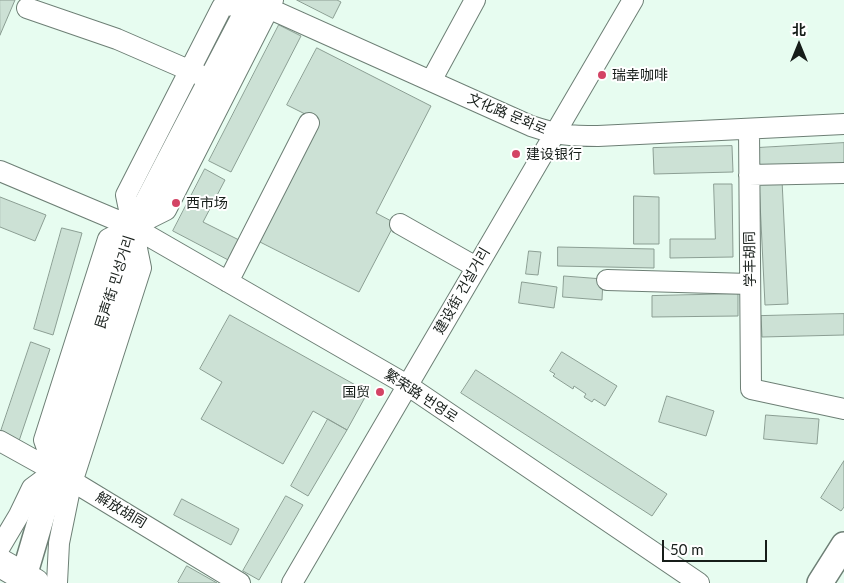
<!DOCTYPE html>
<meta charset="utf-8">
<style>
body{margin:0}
#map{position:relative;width:844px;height:583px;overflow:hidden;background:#e7fcf0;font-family:Lato,"Noto Sans SC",sans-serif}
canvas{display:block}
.north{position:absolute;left:774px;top:20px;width:50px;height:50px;-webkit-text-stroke:4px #fff;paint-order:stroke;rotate:0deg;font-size:14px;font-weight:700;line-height:20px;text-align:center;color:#161d19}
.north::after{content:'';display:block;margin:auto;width:18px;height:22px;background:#161d19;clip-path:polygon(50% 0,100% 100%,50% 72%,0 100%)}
.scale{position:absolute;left:662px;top:540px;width:105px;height:22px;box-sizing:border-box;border:2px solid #161d19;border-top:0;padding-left:6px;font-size:15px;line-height:18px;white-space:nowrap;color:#161d19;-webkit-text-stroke:4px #fff;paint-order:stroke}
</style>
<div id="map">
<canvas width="844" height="583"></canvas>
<div class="north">北</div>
<div class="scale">50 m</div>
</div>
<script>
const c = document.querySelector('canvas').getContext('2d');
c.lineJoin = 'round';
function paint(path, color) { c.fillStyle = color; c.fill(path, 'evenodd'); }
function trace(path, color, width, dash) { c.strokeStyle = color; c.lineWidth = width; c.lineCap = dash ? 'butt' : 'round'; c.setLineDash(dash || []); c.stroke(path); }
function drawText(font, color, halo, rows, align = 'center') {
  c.font = font + ' Lato,"Noto Sans SC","Noto Sans KR",sans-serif'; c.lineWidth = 4; c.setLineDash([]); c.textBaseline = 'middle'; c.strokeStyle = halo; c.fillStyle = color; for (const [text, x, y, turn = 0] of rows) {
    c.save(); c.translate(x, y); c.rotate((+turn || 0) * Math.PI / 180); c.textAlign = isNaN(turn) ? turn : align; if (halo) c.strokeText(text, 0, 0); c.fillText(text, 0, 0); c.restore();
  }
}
const building = new Path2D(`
 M0 0H15L0 35Z
 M297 0H337L341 2 333 18Z
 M279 25 301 36 231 172 209 161Z
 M317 48 431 106 376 213 395 223 359 292 256 240 317 120 287 105Z
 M844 143V166L759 171 757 148Z
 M732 146 733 172 654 174 653 148Z
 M205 169 225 180 203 222 243 242 232 262 173 231Z
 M782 180 788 304 765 305 759 181Z
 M714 184H732L733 257 670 258V239H715Z
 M634 196 659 197V244H634Z
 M0 197 46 215 35 241 0 227Z
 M62 228 82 233 53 335 34 329Z
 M558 247 654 249V268L558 266Z
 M529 251 541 252 538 275 526 274Z
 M564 276 603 279 602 300 563 297Z
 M522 282 557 287 554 308 519 303Z
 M738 294V316L652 317V296Z
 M844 314V335L762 337 761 316Z
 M230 315 359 387 360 385 369 390 347 430 313 411 283 464 201 419 222 382 200 369Z
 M31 342 50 349 19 441 0 434Z
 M562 352 617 386 605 406 594 399 592 402 584 397 586 394 574 386 573 389 553 376 555 374 550 371Z
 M476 370 667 494 652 516 461 393Z
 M667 396 714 411 706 436 659 422Z
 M766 415 819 419 817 444 764 439Z
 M328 419 347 430 308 496 291 486Z
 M844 461V507L841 511 821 498Z
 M286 496 303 505 259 580 243 571Z
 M182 499 239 529 231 545 174 515Z
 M187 566 217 583H179L178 582Z`);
paint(building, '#cce1d5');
trace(building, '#8b9e93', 1);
const minor = new Path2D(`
 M250 0 531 126C558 135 569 136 598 136L844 124
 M27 8 117 39 200 75
 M431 81 475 0
 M749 129 751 389 844 409
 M0 171 133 227 407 385 699 583
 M749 175 844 173
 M400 224 476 267
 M607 280 750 284
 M228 282 309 123
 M0 441 72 481 240 583
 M55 471 44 440 108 239 166 210 273 0
 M0 547 19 515 32 488 55 471
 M57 583 59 543 70 489 141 268 126 195 222 7 252 1
 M292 583 633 0`);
const major = new Path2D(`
 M22 583 55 471 133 227 145 207 253 0
 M820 583 844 545`);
const highway = new Path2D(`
 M0 563 35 583`);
trace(minor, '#6d7f75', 22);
trace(major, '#6d7f75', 28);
trace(highway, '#6d7f75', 30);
trace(minor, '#fff', 20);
trace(major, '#fff', 25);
trace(highway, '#fff', 28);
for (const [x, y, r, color] of [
 [602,75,5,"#d34465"],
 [516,154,5,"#d34465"],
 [176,203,5,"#d34465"],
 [380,392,5,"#d34465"]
]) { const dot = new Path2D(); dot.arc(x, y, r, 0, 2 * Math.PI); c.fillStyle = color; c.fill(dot); trace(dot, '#fff', 2); }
drawText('14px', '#161d19', '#fff', [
 ["瑞幸咖啡",612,75],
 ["建设银行",526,154],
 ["西市场",186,203],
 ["国贸",370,392,"right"]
], 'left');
drawText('14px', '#161d19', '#fff', [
 ["文化路 문화로",507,114,23],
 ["学丰胡同",750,259,-91],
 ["民声街 민성거리",115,282,-72],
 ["建设街 건설거리",462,291,-60],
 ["繁荣路 번영로",421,396,33],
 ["解放胡同",121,510,31]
]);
</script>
